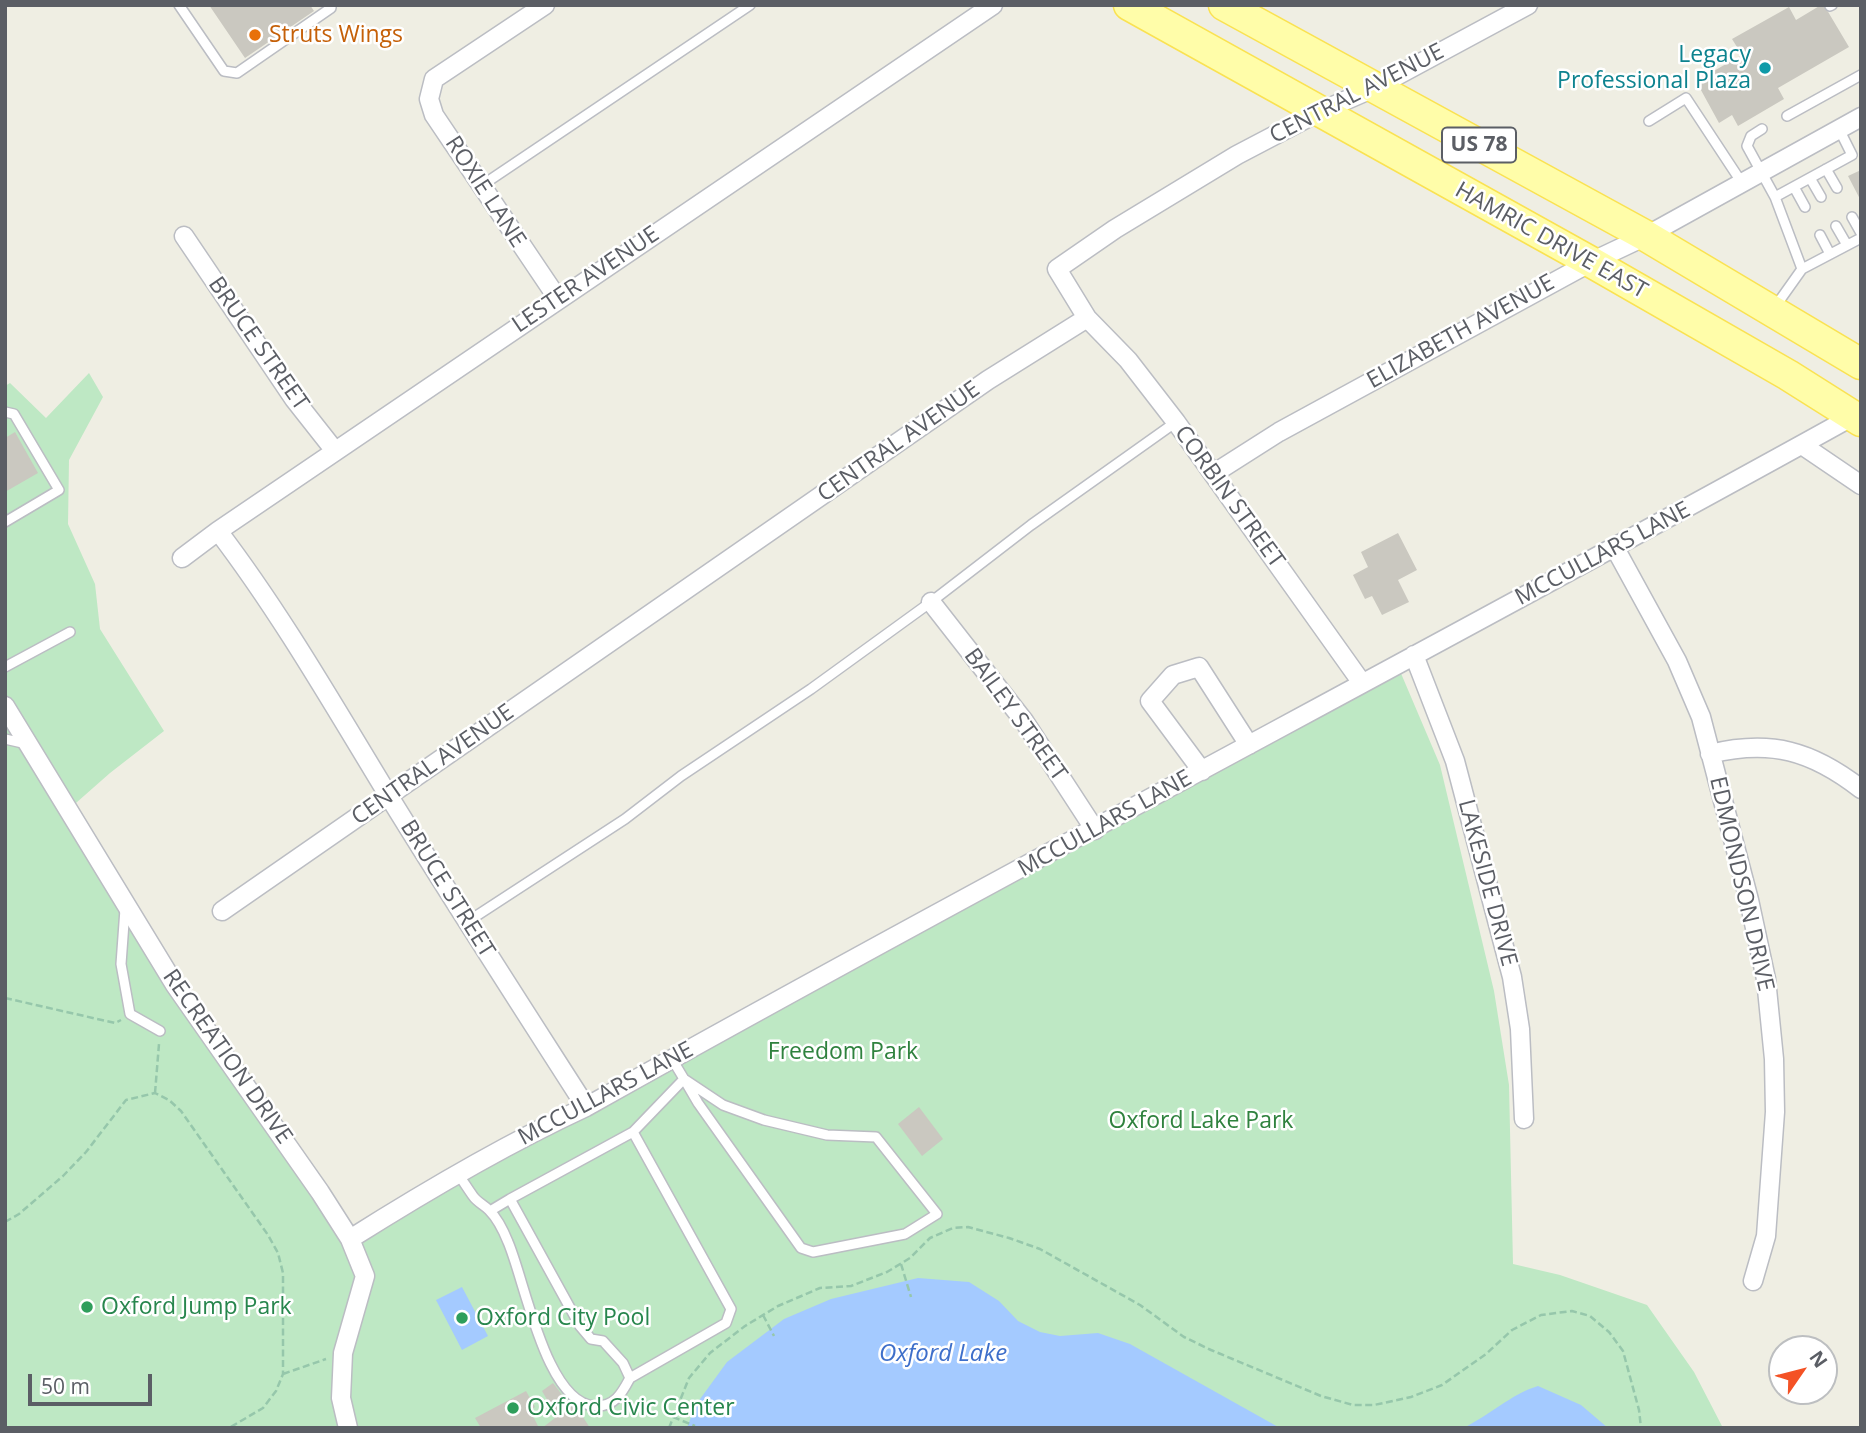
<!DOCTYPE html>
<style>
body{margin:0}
#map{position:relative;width:1866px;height:1433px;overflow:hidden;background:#efeee3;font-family:"Open Sans",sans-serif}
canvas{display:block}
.frame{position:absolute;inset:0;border:7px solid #5b5e65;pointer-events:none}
.north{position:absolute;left:1768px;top:1335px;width:70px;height:70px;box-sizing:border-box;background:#fff;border:2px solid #bdbfc1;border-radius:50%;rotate:55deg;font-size:19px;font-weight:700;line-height:28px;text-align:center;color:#5b5e65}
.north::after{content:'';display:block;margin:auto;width:24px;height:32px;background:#f45225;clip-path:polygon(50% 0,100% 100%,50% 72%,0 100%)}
.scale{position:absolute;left:28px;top:1374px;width:124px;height:32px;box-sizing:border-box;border:4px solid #5b5e65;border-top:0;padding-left:9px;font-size:21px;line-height:24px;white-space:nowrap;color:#5b5e65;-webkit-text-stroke:5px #fff;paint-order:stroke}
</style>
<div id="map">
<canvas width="1866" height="1433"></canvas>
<div class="frame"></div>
<div class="north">N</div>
<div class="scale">50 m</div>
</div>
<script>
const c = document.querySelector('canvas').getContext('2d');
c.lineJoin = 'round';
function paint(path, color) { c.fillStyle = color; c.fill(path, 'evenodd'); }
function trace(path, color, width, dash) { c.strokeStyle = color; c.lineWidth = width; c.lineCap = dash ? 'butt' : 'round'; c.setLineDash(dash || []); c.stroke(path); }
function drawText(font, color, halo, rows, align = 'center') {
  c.font = font + ' "Open Sans",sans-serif'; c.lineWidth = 5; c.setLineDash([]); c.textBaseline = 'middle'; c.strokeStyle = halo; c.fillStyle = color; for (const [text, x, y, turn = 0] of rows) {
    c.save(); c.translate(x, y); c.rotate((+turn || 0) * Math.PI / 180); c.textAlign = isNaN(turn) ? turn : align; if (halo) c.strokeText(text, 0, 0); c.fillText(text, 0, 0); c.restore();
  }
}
paint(new Path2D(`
 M89 373 103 397 69 460 68 524 95 584 100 629 164 731 110 773 68 810 350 1239 1397 664 1440 765 1494 991 1509 1085 1513 1264 1560 1275 1647 1305 1694 1372 1723 1428H5V386L10 383 46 418Z`), '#bee8c4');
paint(new Path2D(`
 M918 1278 969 1282 999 1301 1018 1321 1040 1332 1060 1336 1098 1333 1130 1344 1280 1428H687L695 1406 727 1362 784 1319 831 1299Z
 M462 1287 488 1336 462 1350 436 1300Z
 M1538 1386 1581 1405 1608 1428H1463C1489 1416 1511 1394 1538 1386Z`), '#a4caff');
paint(new Path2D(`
 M209 5H310L314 11 245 58Z
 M1821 5H1824L1849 47 1778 88 1784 99 1738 126 1732 115 1719 123 1696 81 1742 55 1732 39 1789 7 1796 20Z
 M1861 170V201L1848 176Z
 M15 432 38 473 5 492V438Z
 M1398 533 1417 570 1398 580 1409 602 1382 615 1372 596 1365 599 1353 575 1368 567 1361 552Z
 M919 1107 943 1139 922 1156 898 1124Z
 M553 1383 570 1405 574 1403 590 1428H542L555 1418 549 1410 552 1408 542 1391Z
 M526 1391 535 1407 530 1410 539 1428H481L475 1418Z`), '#cac8c0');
const lane = new Path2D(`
 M179 5 224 71 237 73 331 8V5
 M1830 6 1832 5
 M1787 116 1861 75
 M1649 121 1686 98 1742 183
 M1762 129 1751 136 1747 146 1775 197
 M1826 169 1837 188
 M1810 178 1821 197
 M481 186 750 5
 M1794 187 1805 207
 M1852 217 1861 233
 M1836 226 1847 245
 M1820 235 1830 254
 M1802 269 1861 238
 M1775 307 1802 269 1775 197 1852 155 1839 129
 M5 412 14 414 59 490 5 522
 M5 667 70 632
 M5 739 27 744
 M125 909 121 964 130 1014 160 1031
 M467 922 625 819 681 776 811 689 931 602 1031 525 1176 422
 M684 1079 723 1105 764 1120 827 1135 876 1137 937 1214 905 1234 813 1252 801 1248 698 1103Z
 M458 1174C463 1181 468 1189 473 1196 477 1202 484 1205 489 1210 497 1218 504 1232 508 1242 525 1281 546 1404 595 1406 615 1407 622 1393 630 1378L623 1363 603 1341 591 1339 580 1326 510 1199 490 1211
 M510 1199 633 1132 684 1079 672 1059
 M630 1378 726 1323 731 1309 633 1132`);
const street = new Path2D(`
 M545 5 434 79 429 99 434 115 558 299
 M184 236 294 399 335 451
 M1802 445 1861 485
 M1213 474 1279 432 1591 262 1646 236 1861 117
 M218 531C282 615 335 708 390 798 454 902 520 1004 586 1107
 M1615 548 1677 661 1701 717 1749 900 1766 979 1774 1059 1775 1112 1766 1236 1753 1281
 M182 558 218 531 993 5
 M931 602 1024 721 1095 830
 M1414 655 1455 761 1512 977 1520 1029 1524 1119
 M1362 683 1176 422 1128 360 1087 318 1057 269 1115 229 1237 155 1319 112 1374 88 1528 5
 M5 706 175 985 320 1192 350 1239 365 1276 343 1353 341 1398 348 1428
 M1710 754C1771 739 1812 751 1861 789
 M1202 771 1150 701 1173 675 1199 667 1249 745
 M222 911 988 380 1087 318
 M350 1239C426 1191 504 1145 586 1107 1007 871 1435 648 1857 414`);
const primary = new Path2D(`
 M1129 5 1591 262 1788 375 1861 421
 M1224 5 1646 236 1861 364`);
trace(lane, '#bbbdc3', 12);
trace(street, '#bbbdc3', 21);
trace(primary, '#fae252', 33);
trace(new Path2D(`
 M5 998 115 1023 121 1020
 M155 1093 159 1044
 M5 1222 19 1214 63 1176 86 1152 126 1100 155 1093 169 1100 181 1111 268 1235 278 1253 283 1273V1374L276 1391 263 1408 229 1428
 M901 1264 911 1297
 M763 1315 774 1336
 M283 1374 326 1359
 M673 1417 695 1426
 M669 1428 689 1378 710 1353 745 1326 778 1306 820 1288 851 1286 887 1272 910 1258 930 1238 953 1228 968 1227 1009 1238 1040 1249 1140 1305 1184 1337 1211 1350 1321 1396 1353 1405H1374L1411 1397 1442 1385 1486 1354 1512 1330 1541 1315 1572 1311 1590 1316 1609 1332 1623 1351 1639 1410 1641 1428`), '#96c7ab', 2.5, [7, 3.5]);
trace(lane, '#fff', 9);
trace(street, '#fff', 18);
trace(primary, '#fffda9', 30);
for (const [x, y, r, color] of [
 [255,35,7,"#e8710a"],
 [1765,68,7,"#0f9aa8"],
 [87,1307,7,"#2e9e5b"],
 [462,1318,7,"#2e9e5b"],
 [513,1408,7,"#2e9e5b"]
]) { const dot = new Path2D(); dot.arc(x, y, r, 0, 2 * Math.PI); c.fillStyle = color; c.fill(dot); trace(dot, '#fff', 2.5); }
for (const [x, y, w] of [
 [1479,145,74]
]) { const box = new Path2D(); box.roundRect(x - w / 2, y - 17.5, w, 35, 5); c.fillStyle = '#fff'; c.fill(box); trace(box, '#5b5e65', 2); }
drawText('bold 21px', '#5b5e65', null, [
 ["US 78",1479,145]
]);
drawText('23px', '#c56008', '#fff', [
 ["Struts Wings",269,35]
], 'left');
drawText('23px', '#0d838f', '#fff', [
 ["Legacy",1751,55],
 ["Professional Plaza",1751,81]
], 'right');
drawText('23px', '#5b5e65', '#fff', [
 ["CENTRAL AVENUE",1357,94,-27],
 ["ROXIE LANE",485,192,57],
 ["HAMRIC DRIVE EAST",1551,241,29],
 ["LESTER AVENUE",586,280,-34],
 ["ELIZABETH AVENUE",1461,332,-29],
 ["BRUCE STREET",258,344,55],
 ["CENTRAL AVENUE",899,442,-35],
 ["CORBIN STREET",1229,497,54],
 ["MCCULLARS LANE",1603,554,-28],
 ["BAILEY STREET",1015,715,54],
 ["CENTRAL AVENUE",433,765,-35],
 ["MCCULLARS LANE",1105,824,-29],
 ["LAKESIDE DRIVE",1487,883,75],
 ["EDMONDSON DRIVE",1741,884,77],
 ["BRUCE STREET",447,889,58],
 ["RECREATION DRIVE",227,1057,55],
 ["MCCULLARS LANE",606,1094,-28]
]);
drawText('23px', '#2f823e', '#fff', [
 ["Freedom Park",843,1052],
 ["Oxford Lake Park",1201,1121]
]);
drawText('23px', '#27864d', '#fff', [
 ["Oxford Jump Park",101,1307],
 ["Oxford City Pool",476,1318],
 ["Oxford Civic Center",527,1408]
], 'left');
drawText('italic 24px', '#3e6fca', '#fff', [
 ["Oxford Lake",943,1354]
]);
</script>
